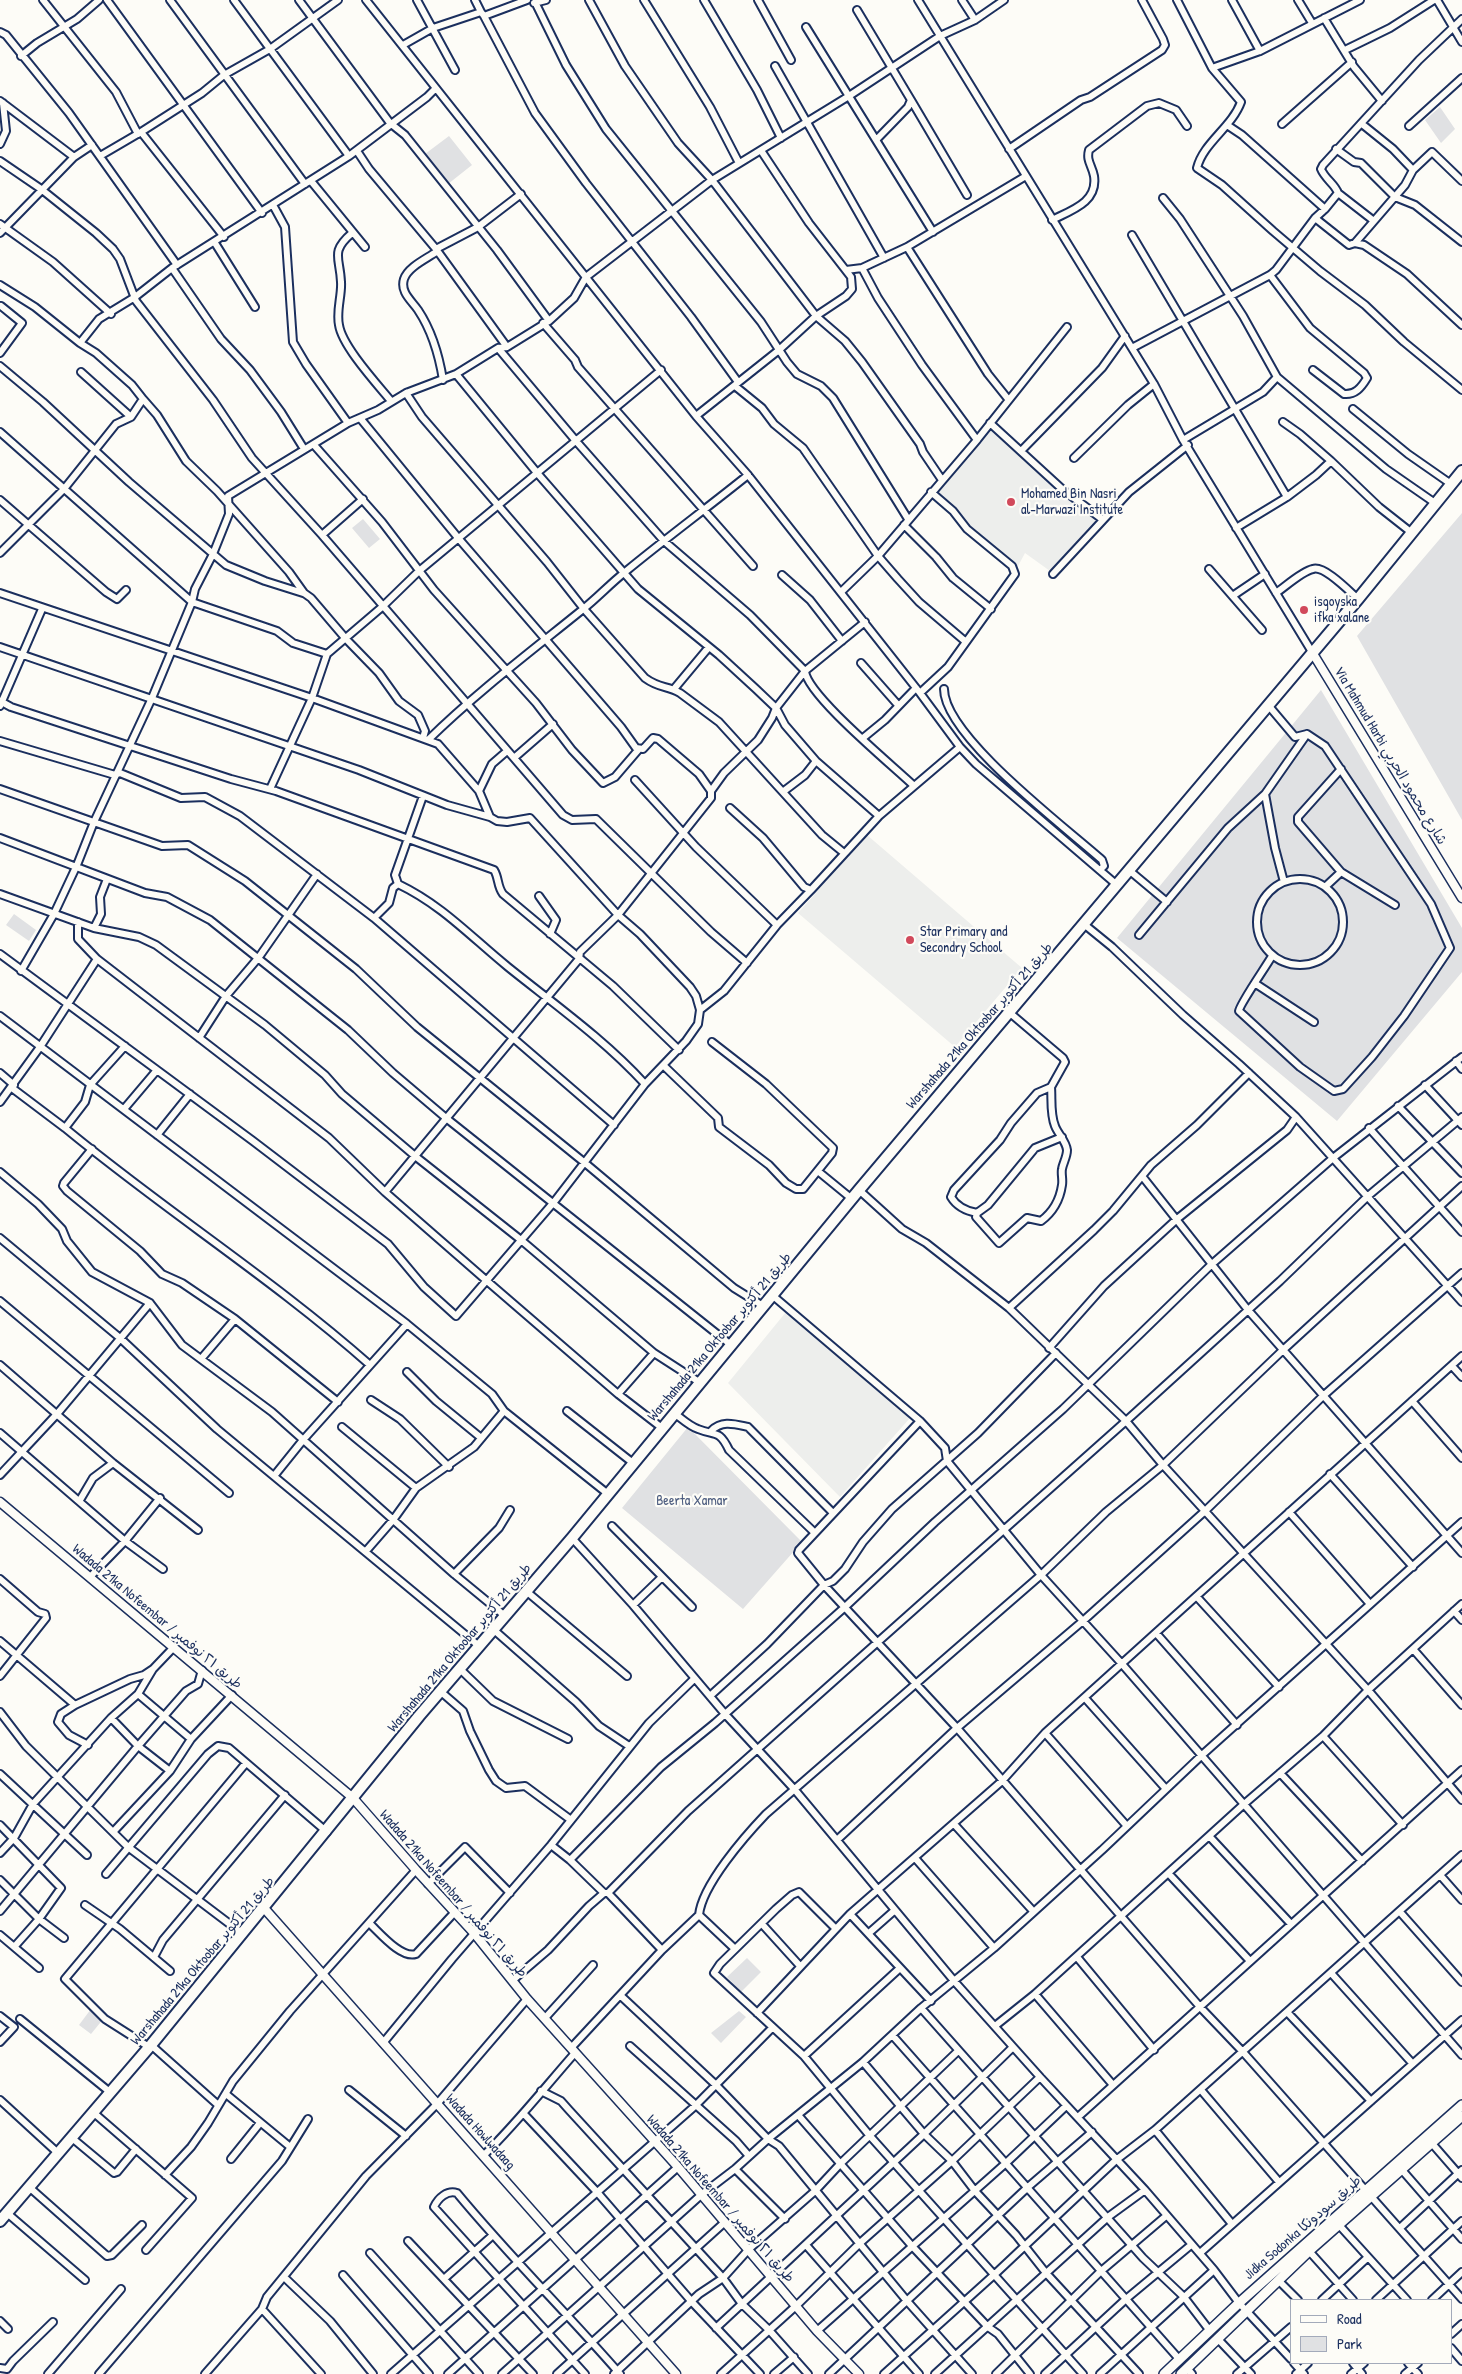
<!DOCTYPE html>
<meta charset="utf-8">
<style>
body{margin:0}
#map{position:relative;width:1462px;height:2374px;overflow:hidden;background:#fdfcf7;font-family:"Patrick Hand",sans-serif}
canvas{display:block}
.legend{position:absolute;left:1290px;top:2299px;width:162px;height:65px;box-sizing:border-box;background:#fdfcf7;border:1px solid #a3aaba;margin:0;padding:6px 9px;list-style:none;font-size:15px;color:#1b2f5e}
.legend li{display:flex;align-items:center;gap:10px;height:25px}
.legend b{width:25px;border:1px solid #a3aaba}
</style>
<div id="map">
<canvas width="1462" height="2374"></canvas>
<ul class="legend">
<li><b style="height:6px;background:#fdfcf7"></b>Road</li>
<li><b style="height:14px;background:#e0e1e3"></b>Park</li>
</ul>
</div>
<script>
const c = document.querySelector('canvas').getContext('2d');
c.lineJoin = 'round';
function paint(path, color) { c.fillStyle = color; c.fill(path, 'evenodd'); }
function trace(path, color, width, dash) { c.strokeStyle = color; c.lineWidth = width; c.lineCap = dash ? 'butt' : 'round'; c.setLineDash(dash || []); c.stroke(path); }
function drawText(font, color, halo, rows, align = 'center') {
  c.font = font + ' "Patrick Hand","Playpen Sans Arabic",sans-serif'; c.lineWidth = 4.5; c.setLineDash([]); c.textBaseline = 'middle'; c.strokeStyle = halo; c.fillStyle = color; for (const [text, x, y, turn = 0] of rows) {
    c.save(); c.translate(x, y); c.rotate((+turn || 0) * Math.PI / 180); c.textAlign = isNaN(turn) ? turn : align; if (halo) c.strokeText(text, 0, 0); c.fillText(text, 0, 0); c.restore();
  }
}
paint(new Path2D(`
 M990 428 1065 493 1099 520 1050 571 1025 553 1017 568 963 521 934 493Z
 M867 835 1022 968 955 1047 798 913Z
 M786 1312 910 1418 840 1497 728 1383Z`), '#edeeec');
paint(new Path2D(`
 M1440 107 1455 129 1441 143 1425 120Z
 M449 136 472 165 448 184 425 154Z
 M1462 513V820L1357 636Z
 M363 519 380 539 369 548 352 528Z
 M1321 690 1462 928V972L1337 1121 1117 938Z
 M14 914 36 930 29 941 6 925Z
 M688 1427 802 1542 743 1609 622 1508Z
 M747 1958 761 1972 741 1992 727 1977Z
 M91 2009 104 2018 91 2034 79 2025Z
 M739 2011 746 2017 721 2043 711 2033Z`), '#e0e1e3');
const minor = new Path2D(`
 M43 0 116 92 138 134
 M107 0 262 213
 M170 0 305 184
 M234 0 349 156
 M299 0 390 123 405 135 497 250 549 321
 M366 0 696 416 748 475 920 693 960 747 976 764 1117 885
 M417 0 455 70
 M475 0 481 12
 M589 0 625 66 678 143 712 180 816 316 845 341 862 362 920 444 923 452 942 480
 M644 0 710 107 739 163
 M704 0 757 90 781 138
 M758 0 791 60
 M918 0 1154 384 1183 440 1312 652
 M962 0 975 20
 M1177 0 1212 68 1241 102C1232 127 1203 143 1197 168L1222 185 1273 231 1320 271 1365 305 1404 342 1462 390
 M1232 0 1260 51
 M1298 0 1312 23
 M1437 0 1462 42
 M534 3 546 0
 M536 4 566 65 606 129 761 322 787 362 797 374 821 386 833 398 908 519
 M857 10 911 100 908 107 877 139
 M484 16 535 113 586 183 691 317 738 382
 M1324 18 1354 67 1382 101
 M806 27 933 232
 M0 32 6 35 69 113 177 265
 M403 45 433 28 481 12 484 16 527 0
 M1345 50 1390 28 1434 0
 M21 56 37 43 77 19 99 0
 M775 66 884 258
 M1212 68 1260 51 1360 0
 M911 100 967 195
 M0 101 74 157
 M1282 124 1352 62
 M1362 124 1393 149 1413 170
 M1409 126 1462 78
 M141 132 224 237
 M0 144 6 131 3 103
 M1009 149 1081 100 1090 97 1162 50 1165 45 1163 39 1142 0
 M1336 149 1354 162 1361 163 1395 197 1415 205 1462 242
 M357 151 369 169 436 249 507 347
 M100 156 141 132 202 93 224 75 270 49 338 0
 M0 161 41 189 96 233 113 249 120 259 136 301 213 400 252 458 322 535 563 815 572 820 596 819 711 932 747 963
 M311 181 365 247
 M1163 198 1180 219 1243 316 1277 377 1263 392 1183 440
 M273 205 285 227 293 342 306 364 348 423
 M1325 209 1338 193
 M1315 218 1349 245 1355 243 1364 245 1407 274 1462 325
 M1052 220C1072 210 1098 202 1094 176 1092 165 1086 161 1089 150L1147 106 1159 103 1176 110 1187 126
 M1374 221 1338 193C1335 184 1325 179 1321 169L1323 165 1419 60 1462 19
 M0 224 53 262 111 314
 M0 233 74 157 92 145
 M352 233C330 252 340 257 341 282 342 295 336 311 339 325 342 346 377 384 391 401
 M1132 235 1287 497 1236 528
 M215 243 255 307
 M1355 243 1405 185 1413 170 1432 152 1462 181
 M907 247 988 374 1008 399
 M436 249 478 227 521 194
 M436 252C426 259 408 267 404 279 400 292 411 300 418 310 432 331 439 355 443 380
 M172 268 221 339 250 370 281 412 304 449
 M862 268 878 298 922 365 977 440
 M846 270 862 268 907 247 1026 176
 M1270 275 1310 328 1364 373 1367 378C1361 388 1355 395 1344 394L1313 370
 M0 285 35 307 80 343 96 353 132 385 143 399 131 417 116 424 64 489 0 553
 M543 323 575 360 578 367 753 566
 M80 343 99 319 135 297 172 268 349 156 427 97 435 89
 M498 348 576 441 664 541 750 615 805 671C807 695 892 765 913 785
 M1132 348 1270 275 1276 270 1315 218 1325 209 1242 135 1227 125
 M0 353 22 323 1 306
 M0 366 43 402 129 482 226 565 265 581 303 593
 M81 372 131 417
 M456 374 538 474 638 589 719 655 756 689 776 708 785 725 816 761 879 816
 M1277 377 1386 469 1435 503
 M735 386 762 408 774 424 803 448 878 556 898 579 919 602 966 642
 M406 393 422 417 547 562 584 609 645 678C660 689 667 685 680 693L719 722 822 835 844 853
 M143 399 157 415 186 461 217 491 289 572 304 593 311 598 346 639 379 673 399 701 418 715 425 731 423 738
 M1353 409 1408 454 1451 484
 M696 416 779 350 816 316 846 296 852 289 851 277 809 223 762 152
 M360 418 459 539 621 727 636 748 643 749 653 738 658 739 699 774 711 791
 M1283 422 1300 434 1331 461
 M990 423 1062 489 1102 519
 M0 432 192 602 277 631 293 643 327 654
 M314 445 382 522 434 590 536 703 572 750 603 783 615 777 639 749
 M1021 451 1102 368 1125 336
 M1074 458 1128 405 1154 384
 M1287 497 1316 475 1331 461 1379 507 1412 533
 M0 500 106 592 117 599 126 590
 M904 525 936 557 953 578 991 609
 M322 535 363 499
 M1209 569 1262 630
 M1053 574 1129 492 1188 445
 M782 575 810 600 842 641
 M841 592 878 556 977 440 1067 327
 M0 593 312 698 438 744 479 791 490 817
 M1276 593C1285 587 1302 571 1313 569 1324 565 1349 591 1358 599
 M1234 595 1265 574
 M0 647 359 770 447 805 490 817 497 821 507 822 530 818 618 915 640 934 690 987 696 996 700 1010 698 1024 686 1041 645 1084 554 1202 456 1316 424 1287 388 1244 253 1141 0 954
 M861 663 898 705
 M674 689 709 647
 M944 689C944 736 1065 827 1102 860L1104 866 1100 870
 M920 693 948 667 1015 574 1012 566 967 529 953 511 931 492
 M0 701 11 707 231 779 276 791 494 870C499 878 497 886 503 894L613 986 679 1050
 M1268 705 1295 737 1307 734 1325 746 1431 904 1450 948 1404 1016 1372 1057 1343 1089 1334 1091 1300 1067 1239 1011C1239 1005 1267 965 1272 956
 M0 706 42 609
 M863 738 885 720 916 688
 M428 740C476 693 530 652 582 610 597 598 610 584 625 572 665 539 707 508 748 475
 M0 741 115 775 120 773 181 798 205 797 240 816 374 918 614 1125
 M514 758 553 724
 M1341 769 1298 817V822L1341 872 1395 905
 M635 780 696 847 777 925 724 991 700 1010
 M0 789 162 846 188 845 245 881 356 969 417 1027 585 1163 734 1288 763 1306
 M270 789 312 698 327 654 382 607 419 571 661 370
 M479 791 492 764 507 751
 M784 791 805 775 816 761
 M1265 794 1275 848 1284 882
 M730 808 763 838 804 887 811 890 879 816 960 747
 M0 838 145 893 167 897 210 920 348 1030 393 1073 446 1118 731 1345
 M1130 871 1167 902
 M1257 922a43 43 0 1 1 86 0a43 43 0 1 1-86 0Z
 M398 884C442 905 471 937 508 967 554 1004 605 1040 645 1084
 M1325 887 1341 872
 M0 894 94 928 139 937 156 945 265 1025 325 1075 342 1094 415 1156 521 1240 654 1353 699 1382
 M539 896 556 920 550 934
 M374 918 389 903 393 888 398 884 395 875 423 796
 M78 922V939L97 959 329 1138 385 1192 487 1281 618 1394 662 1428
 M777 925 811 890
 M1085 925 1112 947 1183 1015 1239 1064 1296 1117 1462 1302
 M94 928 101 914 100 897 107 879
 M1139 935 1228 828 1265 794 1307 734
 M21 971 54 914 77 865 94 822 152 698 192 602 195 589 213 554 229 514 228 496 348 423 378 410 406 393 456 374 498 348 507 347 549 321 574 298 586 277 712 180 849 96 940 36 975 20 1004 0
 M1256 984 1314 1022
 M0 1016 407 1324 492 1394 504 1411 608 1494
 M199 1038 226 996 259 957 317 874
 M125 1046 90 1085 85 1102 65 1128C164 1210 274 1280 370 1365
 M1456 1061 1462 1069
 M664 1066 718 1118 719 1127 769 1165 786 1183 796 1189H803L832 1153 833 1148 766 1084 712 1042
 M0 1073 14 1085
 M1425 1085 1462 1125
 M1051 1087C1052 1099 1050 1114 1055 1126 1058 1134 1066 1141 1067 1150 1067 1157 1063 1163 1062 1169 1061 1174 1063 1179 1062 1185 1060 1199 1053 1212 1041 1221L1027 1218 999 1243 976 1217 977 1213 988 1205 1035 1148 1062 1137
 M12 1088 65 1128
 M0 1102 40 1047 97 959
 M1398 1106 1462 1173
 M124 1109 157 1070
 M1369 1128 1462 1232
 M157 1135 190 1094
 M92 1149 64 1183 63 1186 67 1191 140 1251 162 1274 182 1283 235 1319 338 1402
 M0 1172 38 1204 62 1229 67 1241 92 1272 150 1303 182 1345 272 1412 454 1574 505 1616
 M819 1172 852 1199
 M1142 1176 1248 1310 1462 1553
 M859 1190 902 1229 926 1243 1009 1308 1094 1230 1113 1211 1151 1165 1197 1125 1249 1073
 M385 1192 579 959 580 952 618 915 711 798V791L724 773 758 740 772 718 776 708 805 671 865 622
 M977 1213C966 1211 957 1207 951 1197L954 1190 1000 1140 1011 1123 1037 1093 1051 1087 1065 1062 1063 1058 1010 1013
 M0 1238 120 1338 217 1429 479 1646
 M772 1295 920 1421 945 1448 947 1461 1041 1575 1122 1664 1462 2055
 M0 1301 229 1493
 M1009 1308 1126 1421 1163 1465 1368 1690 1462 1800
 M1049 1348 1104 1286 1177 1219 1287 1130 1296 1117
 M201 1359 235 1319
 M0 1365 113 1463 198 1530
 M1452 1366 1462 1377
 M407 1372 436 1401 480 1437
 M618 1394 654 1353
 M371 1400 400 1419 449 1467
 M1412 1401 1462 1458
 M567 1411 633 1463
 M674 1413C681 1418 689 1426 698 1429 715 1436 719 1429 729 1450L815 1533
 M920 1421 799 1550 798 1553 824 1585 957 1728 1201 2008 1243 2052 1462 2299
 M342 1427 416 1488
 M711 1431C722 1420 734 1424 748 1427L833 1513
 M0 1433 125 1541 163 1569
 M1330 1474 1413 1567
 M0 1475 57 1414 150 1303
 M274 1476 303 1440 407 1324
 M80 1500 93 1478 113 1463
 M1289 1512 1370 1604
 M612 1526 692 1607
 M572 1538 633 1605 725 1714 795 1790 955 1982 1040 2077 1145 2190 1214 2270 1239 2303 1291 2359
 M366 1551 393 1520 416 1488 474 1447 504 1411
 M454 1574 499 1528 510 1510
 M90 1577 125 1541 160 1498
 M0 1579 38 1612 45 1614 46 1618 0 1676
 M526 1591 627 1676
 M1197 1597 1279 1687
 M633 1605 662 1577
 M1454 1611 1462 1620
 M494 1630 576 1702 599 1726 629 1746
 M1156 1633 1237 1725
 M0 1641 75 1705 130 1679 144 1675 153 1669 174 1647
 M1413 1649 1462 1705
 M460 1669 493 1701 568 1739
 M440 1691 463 1711 470 1731 489 1770 496 1781 506 1788 525 1786 571 1820
 M138 1694 191 1739
 M710 1696 767 1644 824 1585 833 1581 845 1569 863 1542 892 1509 978 1433 1056 1353
 M1085 1698 1166 1789
 M75 1705 61 1714 58 1722 69 1735 88 1745
 M0 1712 26 1746 128 1847 243 1934
 M111 1718 138 1746 170 1771
 M1045 1733 1126 1825
 M1323 1736 1403 1825
 M1280 1773 1362 1861
 M0 1774 87 1855
 M954 1824 1033 1911
 M0 1825 61 1888 39 1919 15 1946
 M114 1831 170 1771 191 1739 232 1695
 M1209 1836 1291 1924
 M837 1840 957 1728 1084 1620 1205 1511 1323 1396 1462 1273
 M551 1845 570 1860 604 1893H608L662 1950
 M0 1853 14 1838 33 1804 111 1718 138 1694 153 1669
 M915 1858 994 1948
 M570 1860 661 1767 715 1723 845 1607 935 1522 1063 1409 1212 1264 1333 1158 1462 1057
 M106 1874 208 1754 218 1746 229 1748 327 1832
 M1169 1874 1250 1961
 M1440 1875 1462 1900
 M0 1880 39 1919 64 1938
 M428 1884 465 1847 510 1893
 M608 1893 688 1811 1126 1421 1280 1281 1368 1196 1462 1117
 M85 1905 120 1929 170 1971
 M0 1911 138 1746 186 1691 198 1684 202 1670
 M1400 1912 1462 1982
 M850 1914 931 2001
 M699 1915 735 1949
 M369 1923C379 1932 401 1959 416 1954L454 1913
 M762 1924 800 1966
 M836 1929 799 1892 792 1895 776 1909 720 1964 714 1973 804 2056 870 2136 1083 2374
 M869 1933 895 1910
 M0 1935 39 1968
 M154 1957 163 1940 285 1795
 M1077 1957 1154 2050
 M1331 1973 1412 2063
 M513 1980 548 1950 589 1906 604 1893
 M1035 1994 1113 2085
 M621 1996 716 2085 768 2139 779 2146 907 2301 972 2374
 M921 2008 1143 2258 1184 2297 1210 2331
 M1287 2012 1371 2101
 M757 2013 850 1914 1002 1781 1045 1733 1462 1356
 M0 2016 14 2027 0 2042
 M545 2018 593 1965
 M20 2019 111 2093
 M995 2026 1035 1994 1243 1805 1323 1736 1368 1690 1462 1604
 M893 2036 1179 2359
 M383 2043 452 1959 551 1845 649 1723 694 1679
 M151 2045 217 2104
 M630 2046 736 2141 749 2156
 M149 2047 105 2019 65 1979 246 1763
 M571 2048 662 1950 699 1915C702 1885 745 1836 766 1814L1041 1575 1106 1512 1163 1465 1283 1350 1462 1186
 M804 2056 900 1968
 M863 2062 924 2134 952 2161 975 2191 1016 2235 1046 2273 1139 2374
 M349 2090 406 2136
 M1201 2090 1279 2182
 M541 2091 561 2101 569 2110 723 2278 742 2304 769 2330 808 2374
 M226 2094 289 2146
 M0 2100 59 2154
 M94 2113 192 2198 146 2250
 M524 2114 597 2192 692 2302 760 2374
 M798 2115 912 2246 988 2327 998 2334 1030 2374
 M1078 2117 1462 1770
 M1155 2130 1232 2224
 M72 2138 114 2173 117 2172 136 2149
 M1429 2140 1462 2178
 M484 2155C517 2123 545 2087 575 2053
 M231 2159 260 2123
 M735 2169 785 2219
 M1402 2170 1462 2239
 M165 2175 191 2147 208 2123 233 2081 290 2011 416 1870
 M29 2187 107 2256 112 2255 142 2225
 M7 2213 85 2280
 M1339 2225 1407 2300
 M1400 2228 1462 2170
 M408 2241 533 2374
 M806 2245 919 2374
 M1309 2251 1353 2300
 M370 2253 479 2374
 M1200 2253 1462 2020
 M343 2275 429 2374
 M284 2277 330 2321 373 2374
 M445 2278 493 2235
 M1278 2280 1298 2300
 M1322 2300 1367 2258
 M1376 2300 1462 2221
 M1432 2300 1462 2272
 M262 2309 321 2374
 M0 2321 8 2329
 M716 2328 924 2134 1013 2047
 M817 2331 1006 2163 1066 2106
 M1451 2334 1462 2324
 M1217 2338 1251 2374
 M1451 2348 1462 2361
 M1294 2363 1304 2374
 M1353 2363 1362 2374
 M1408 2363 1418 2374
 M0 2368 7 2369 13 2361 53 2322
 M1187 2368 1192 2374
 M48 2374 121 2289
 M99 2374 282 2161 308 2119
 M205 2374 262 2309 267 2297 366 2176 437 2104 527 1999
 M391 2374 695 2106 772 2028
 M448 2374 678 2167
 M502 2374 701 2195 735 2169 768 2139 863 2062 921 2008 994 1948 1102 1850 1202 1755 1462 1522
 M557 2374 725 2222
 M585 2374 434 2207C438 2198 447 2190 457 2193 509 2256 567 2313 620 2374
 M614 2374 699 2294 723 2278 749 2249 815 2191 841 2163 958 2051
 M721 2374 797 2305 860 2243 952 2161 1040 2077
 M774 2374 794 2357
 M829 2374 1028 2187 1092 2132
 M884 2374 995 2274 1116 2160 1155 2130 1462 1855
 M935 2374 1108 2217 1145 2190
 M996 2374 1100 2272 1166 2216
 M1045 2374 1126 2299 1191 2245
 M1100 2374 1214 2270
 M1237 2374 1291 2327
 M1296 2374 1308 2363
 M1351 2374 1364 2363
 M1405 2374 1418 2363`);
const tertiary = new Path2D(`
 M1312 652 1462 898
 M0 1502 353 1798 416 1870 474 1933 527 1999 678 2167 817 2331 859 2374
 M264 1908 676 2374`);
const secondary = new Path2D(`
 M1164 2374 1239 2303 1462 2105
 M1181 2374 1309 2251 1462 2116`);
const primary = new Path2D(`
 M0 2221 151 2045 419 1716 572 1538 859 1190 1358 599 1462 471`);
trace(minor, '#1b2f5e', 10);
trace(tertiary, '#1b2f5e', 11);
trace(secondary, '#1b2f5e', 12);
trace(primary, '#1b2f5e', 14);
trace(minor, '#fdfcf7', 6);
trace(tertiary, '#fdfcf7', 8);
trace(secondary, '#fdfcf7', 9);
trace(primary, '#fdfcf7', 10);
for (const [x, y, r, color] of [
 [1011,502,5,"#d1495b"],
 [1304,610,5,"#d1495b"],
 [910,940,5,"#d1495b"]
]) { const dot = new Path2D(); dot.arc(x, y, r, 0, 2 * Math.PI); c.fillStyle = color; c.fill(dot); trace(dot, '#fdfcf7', 2); }
drawText('14px', '#1b2f5e', '#fdfcf7', [
 ["Mohamed Bin Nasri",1021,494],
 ["al-Marwazi Institute",1021,510],
 ["isgoyska",1314,602],
 ["ifka xalane",1314,618],
 ["Star Primary and",920,932],
 ["Secondry School",920,948]
], 'left');
drawText('14px', '#1b2f5e', '#fdfcf7', [
 ["Via Mahmud Harbi شارع محمود الحربي",1390,756,59],
 ["Warshahada 21ka Oktoobar طريق 21 أكتوبر",980,1026,-49],
 ["Warshahada 21ka Oktoobar طريق 21 أكتوبر",720,1337,-50],
 ["Wadada 21ka Nofeembar / طريق ٢١ نوفمبر",157,1617,40],
 ["Warshahada 21ka Oktoobar طريق 21 أكتوبر",460,1648,-50],
 ["Wadada 21ka Nofeembar / طريق ٢١ نوفمبر",453,1894,49],
 ["Warshahada 21ka Oktoobar طريق 21 أكتوبر",203,1961,-50],
 ["Wadada Howlwadaag",480,2132,48],
 ["Wadada 21ka Nofeembar / طريق ٢١ نوفمبر",720,2199,49],
 ["Jidka Sodonka طريق سودونكا",1303,2228,-41]
]);
drawText('14px', '#4c5c7f', '#fdfcf7', [
 ["Beerta Xamar",692,1501]
]);
</script>
